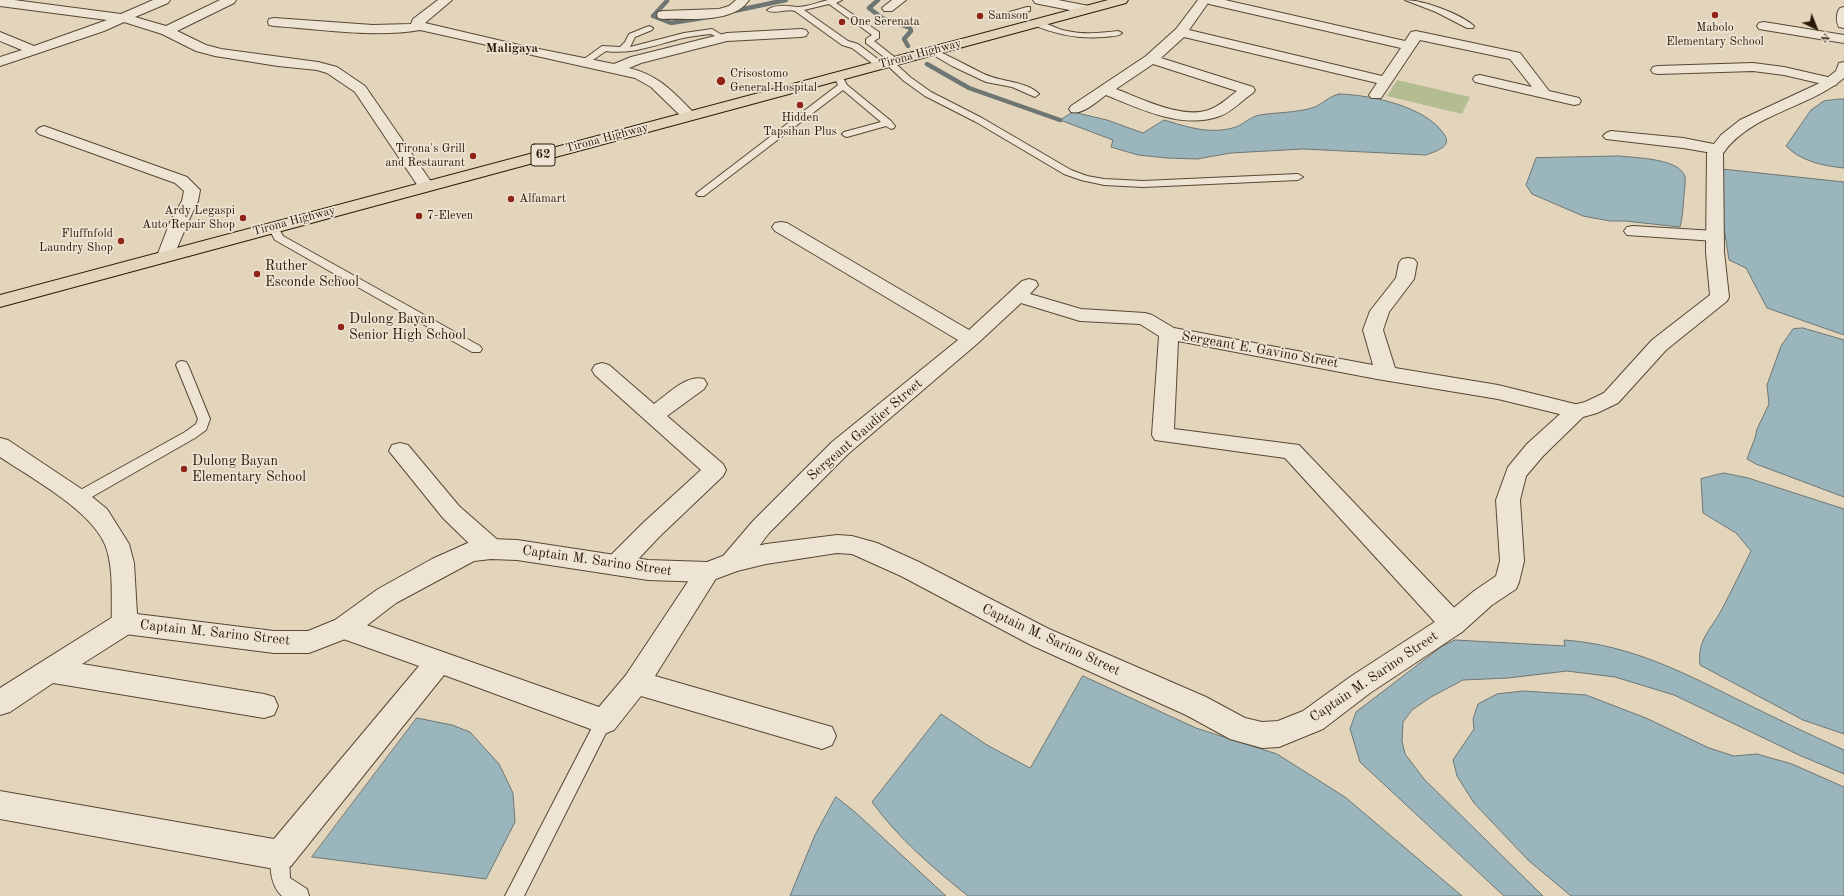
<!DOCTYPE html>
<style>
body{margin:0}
#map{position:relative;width:1844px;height:896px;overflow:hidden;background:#e3d5bc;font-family:"Old Standard TT",serif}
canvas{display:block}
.north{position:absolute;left:1796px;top:8px;width:40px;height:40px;-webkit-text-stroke:3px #ede4d3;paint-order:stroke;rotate:137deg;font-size:11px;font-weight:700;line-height:16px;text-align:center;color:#291806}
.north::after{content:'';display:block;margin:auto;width:14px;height:18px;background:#291806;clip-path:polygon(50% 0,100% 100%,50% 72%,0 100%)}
</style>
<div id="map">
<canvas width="1844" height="896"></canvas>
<div class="north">N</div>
</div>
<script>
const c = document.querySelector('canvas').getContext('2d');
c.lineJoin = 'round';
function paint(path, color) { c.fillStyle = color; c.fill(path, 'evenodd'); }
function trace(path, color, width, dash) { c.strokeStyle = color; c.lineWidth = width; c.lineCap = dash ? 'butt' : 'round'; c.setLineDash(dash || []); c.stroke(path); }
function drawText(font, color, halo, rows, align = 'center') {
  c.font = font + ' "Old Standard TT",serif'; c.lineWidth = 3.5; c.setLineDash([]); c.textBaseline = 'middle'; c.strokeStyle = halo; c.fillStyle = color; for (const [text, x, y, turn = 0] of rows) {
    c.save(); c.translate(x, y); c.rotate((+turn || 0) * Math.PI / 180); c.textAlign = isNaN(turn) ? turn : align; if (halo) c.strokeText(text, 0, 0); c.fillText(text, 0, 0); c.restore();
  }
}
paint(new Path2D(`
 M1397 80 1470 97 1462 114 1387 96Z`), '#b4bd91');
const water = new Path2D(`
 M1339 94C1371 95 1425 106 1444 134 1453 147 1436 151 1426 155L1303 149 1231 153 1197 159 1167 158 1138 155 1111 147 1113 140 1060 120 1073 112 1107 120 1143 133 1164 120C1188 127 1210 135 1236 127 1244 124 1251 116 1260 115 1279 112 1297 113 1315 107 1323 103 1330 96 1339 94Z
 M1840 99H1844V168C1824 166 1800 161 1786 146L1811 110 1824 101Z
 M1619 156C1635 158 1680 158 1685 177 1686 182 1684 190 1684 196 1683 206 1683 216 1680 227L1625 221H1610L1583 216 1532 194 1526 185 1536 158Z
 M1722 169 1844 182V335L1767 308 1746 268 1729 260 1722 215Z
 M1803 328 1844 340V497L1756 464 1747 459 1755 438 1757 429 1769 404 1767 385 1781 346 1793 329Z
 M1724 473 1748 478 1844 509V734L1803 720 1700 665C1697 639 1711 630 1722 609 1732 590 1741 571 1751 551L1736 533 1703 513 1701 479Z
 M1455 640 1565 646 1564 640C1633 645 1686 674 1747 704 1779 720 1811 735 1844 750V774L1799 755 1674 695 1615 677 1567 671 1508 678 1463 680 1431 697 1412 710 1403 722 1402 741 1405 754 1424 779 1543 896H1504L1360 762 1350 729 1356 712 1441 647Z
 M1083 676 1196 728 1277 754 1345 797 1462 896H968C933 868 898 838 872 802L941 714 987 745 1030 768Z
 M1524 691 1586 695 1646 718 1709 748 1734 756 1757 754 1792 764 1844 787V896H1571L1528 860 1474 803 1457 776 1453 760 1474 729 1473 719 1478 704 1497 694Z
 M417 718 452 725 470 732 499 764 513 793 515 822 486 879 312 857Z
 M836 797 855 812 946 896H790L815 835Z`);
paint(water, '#9bb5bc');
trace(water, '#6d7673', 1);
trace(new Path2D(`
 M878 0 869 8 882 18 910 28 911 31 904 39 908 46
 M667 1 653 16 671 23 715 16
 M729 12 786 0
 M927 64 969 88 1060 120`), '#6d7673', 4.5);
const service = new Path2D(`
 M828 0H842L836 3 879 32V38L874 41 897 59 898 61 895 63 910 77 931 92 982 118 1071 170 1087 176 1104 179 1143 181 1298 174 1303 177 1298 180 1143 187 1104 185 1081 180 1064 174 976 122 925 96 904 81 886 64 885 62 888 60 866 43V39L872 35 829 4 804 10 848 41 858 44 883 63V67H877L852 48 842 45 795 11C787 8 774 15 767 10 775 4 788 6 797 7 807 7 819 2 828 0Z
 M1405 0C1423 0 1461 14 1474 26L1473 28H1467L1436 12Z
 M1027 7H1030V11L1010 15 1006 13Z
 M1034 21C1044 20 1057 30 1067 31 1084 35 1101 33 1118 31L1122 33C1118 37 1110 36 1104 37 1079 39 1057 35 1034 25Z
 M649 26 653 28 652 30 635 37 630 47 684 33 712 29 727 38 723 40 711 34C701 35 692 36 683 38 658 44 632 55 606 51L587 64H584L580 62 602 46 620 47 625 42 629 34Z
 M930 49C936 48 975 70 984 74 1000 82 1027 81 1039 94L1035 97 1012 87 986 82 952 66 930 53Z
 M839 75 842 76 847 85 891 121 895 126 894 128 891 129 886 126 847 137 844 136 842 134 844 132 881 122 843 90 704 196H698L696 194 698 192 838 85 835 78Z
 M273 224 277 225 283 236 480 346 482 349 480 352H472L275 240 268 227Z
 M182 361 186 362 188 365 210 419 206 430 195 438 83 502 78 503 73 502 71 498 73 494 185 432 196 424 198 419 176 365 178 362Z
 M604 714 610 716 612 721 524 896H505L598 716Z
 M280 846 286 849 289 855 290 878 307 889 309 896H282C270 885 268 863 274 849Z`);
const minor = new Path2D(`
 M0 0H14L121 14 153 0H170L168 3 135 17 166 26 220 0H236L234 3 177 31 206 45 221 49 318 62 337 67 365 86 434 186 432 189 426 191 420 189 355 92 327 73 317 70 278 66 215 56 196 51 162 34 124 22 104 31 0 66V57L22 50 0 41V32L34 46 107 20 0 6Z
 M438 0H452L425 23 519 45 614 64 631 57 727 33 801 29 806 30 808 33 806 36 801 37 727 41 641 63 629 68C660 76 672 91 694 113L696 116 694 119 689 120 684 119 651 87 635 78 420 30C375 38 320 29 274 26L269 25 268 22 269 19 274 18 373 25 411 24 413 19Z
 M736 0H749C733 24 689 18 663 19L658 18 657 15 658 12 663 11 719 9 729 6Z
 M892 0H906L892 11H884L882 8Z
 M1033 0H1058L1089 6 1091 9 1089 12 1085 13 1039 4 1035 3Z
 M1198 0H1225L1405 41 1411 32 1416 31 1520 53 1549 91 1579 98 1581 101 1579 104 1574 105 1475 82 1473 79 1475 76 1480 75 1532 87 1510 59 1420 40 1381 98H1371L1369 95 1377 83 1184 37 1161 58 1253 87 1255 90 1253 93C1242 100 1232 112 1220 116 1183 130 1140 109 1106 95 1096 102 1083 115 1071 112L1069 109 1071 106 1146 56 1176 29ZM1208 3 1209 4 1401 48 1382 76 1189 30ZM1153 64 1237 91C1229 97 1221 105 1211 109 1185 121 1140 98 1116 89Z
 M1764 22 1844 35V43L1759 29 1757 26 1759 23Z
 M1753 63 1784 67 1836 79 1838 82 1836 85 1831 86 1784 75 1753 71 1658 74 1653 73 1651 70 1653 67 1658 66Z
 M44 126 187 177 200 190 198 201 188 222 172 260 166 261 160 260 157 256 170 222 182 201 184 191 175 183 39 134 36 131 39 128Z
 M1611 131 1683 138 1724 146 1726 149 1724 152 1718 154 1683 148 1606 139 1603 136 1606 133Z
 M781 222 787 223 969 330 1022 281 1029 279 1036 281 1038 285 1030 294 1081 309 1145 313 1152 315 1174 328 1373 365 1363 330 1370 311 1396 278 1399 263 1402 259 1408 258 1414 259 1417 263 1414 279 1389 312 1383 330 1395 368 1498 385 1583 406 1587 411 1583 416 1576 418 1498 399 1377 379 1178 341 1174 429 1299 445 1462 616 1466 624 1462 632 1453 635 1444 632 1285 458 1155 440 1152 435 1159 336 1140 324 1080 321 1021 303 978 343 848 454 769 533 742 569 733 572 724 569 721 562 724 555 753 521 832 442 958 340 775 231 772 227 775 223Z
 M1633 226 1715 231 1721 232 1724 236 1721 240 1715 241 1627 235 1624 231 1627 227Z
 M602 363 609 365 654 404C668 394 687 374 704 379L707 384 704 389 667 416 723 464 726 470 723 476 659 537 626 572 617 575 608 572 605 565 608 558 643 523 701 470 595 375 592 370 595 365Z
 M400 443 408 445 459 506 500 542 503 549 500 556 491 559 482 556 443 518 389 451 392 445Z
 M708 562 717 565 720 572 655 676 832 727 836 736 832 745 822 749 641 696 614 730 604 734 444 675 291 866 280 870 0 819V791L274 839 419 666 335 636 331 628 335 620 344 617 599 707 626 675 699 565Z
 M125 612 134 615 138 623 134 631 82 664 264 694 274 697 278 706 274 715 264 718 53 683 10 712 0 715V688L116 615Z`);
const tertiary = new Path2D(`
 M1844 7V28L1839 27C1836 22 1836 13 1840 8Z
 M1844 62V78C1807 109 1752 113 1723 153L1724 252 1729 297 1727 301 1666 350 1618 403 1597 413 1583 417 1543 456 1526 476 1520 500 1524 561 1519 582 1516 589 1492 605 1462 632 1370 693 1323 729 1279 747 1262 748 1230 739 1186 715 1031 645 901 576 852 554 837 553 766 564 737 571 708 582 648 580 517 560 491 559 474 561 396 603 353 636 309 653H274L125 634 116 631 112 623C111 598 114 570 106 547 93 511 31 478 0 457V438L8 440 86 492 107 509 129 544 134 563 137 614 274 631H308L335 620 378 589 432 559 470 542 491 539 517 540 648 560 707 562 733 552 766 544 837 535 852 536 877 543 919 562 1049 629 1206 697 1245 718 1262 722 1278 721 1303 711 1350 677 1444 616 1474 591 1496 576 1500 561 1496 500 1508 467 1527 444 1569 406 1585 402 1604 393 1652 340 1710 295 1706 252 1707 153 1721 135 1740 120 1822 82 1836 71 1839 63Z`);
const primary = new Path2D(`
 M1108 0H1128L1126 3 0 307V295Z`);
trace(service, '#584734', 2);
trace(minor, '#584734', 2);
trace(tertiary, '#584734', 2);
trace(primary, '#291806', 2);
paint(service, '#ede4d3');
paint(minor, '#ede4d3');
paint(tertiary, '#ede4d3');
paint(primary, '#e3d5bc');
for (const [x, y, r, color] of [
 [1715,15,4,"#8f2418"],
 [980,16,4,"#8f2418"],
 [842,22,4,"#8f2418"],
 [721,81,5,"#8f2418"],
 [800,105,4,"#8f2418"],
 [473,156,4,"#8f2418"],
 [511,199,4,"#8f2418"],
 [419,216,4,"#8f2418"],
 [243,218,4,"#8f2418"],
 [121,241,4,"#8f2418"],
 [257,274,4,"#8f2418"],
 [341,327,4,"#8f2418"],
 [184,469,4,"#8f2418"]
]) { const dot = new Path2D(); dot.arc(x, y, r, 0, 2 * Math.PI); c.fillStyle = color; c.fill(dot); trace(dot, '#ede4d3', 1.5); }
drawText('12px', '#291806', '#ede4d3', [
 ["Samson",988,16],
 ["One Serenata",850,22],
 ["Mabolo",1715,28,"center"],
 ["Elementary School",1715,42,"center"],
 ["Crisostomo",730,74],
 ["General Hospital",730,88],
 ["Hidden",800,118,"center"],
 ["Tapsihan Plus",800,132,"center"],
 ["Tirona's Grill",465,149,"right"],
 ["and Restaurant",465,163,"right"],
 ["Alfamart",519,199],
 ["Ardy Legaspi",235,211,"right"],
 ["Auto Repair Shop",235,225,"right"],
 ["7-Eleven",427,216],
 ["Fluffnfold",113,234,"right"],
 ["Laundry Shop",113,248,"right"]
], 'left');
drawText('12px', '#291806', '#ede4d3', [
 ["Tirona Highway",920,54,-15],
 ["Tirona Highway",607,138,-15],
 ["Tirona Highway",294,221,-15]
]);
drawText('bold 13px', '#291806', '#ede4d3', [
 ["Maligaya",512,49]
]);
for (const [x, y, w] of [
 [543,155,24]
]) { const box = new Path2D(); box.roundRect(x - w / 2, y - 11, w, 22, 3); c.fillStyle = '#ede4d3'; c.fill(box); trace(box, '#291806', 1); }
drawText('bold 13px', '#291806', null, [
 ["62",543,155]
]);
drawText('14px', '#291806', '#ede4d3', [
 ["Ruther",265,266],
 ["Esconde School",265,282],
 ["Dulong Bayan",349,319],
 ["Senior High School",349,335],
 ["Dulong Bayan",192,461],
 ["Elementary School",192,477]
], 'left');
drawText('14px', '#291806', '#ede4d3', [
 ["Sergeant E. Gavino Street",1260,350,10],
 ["Sergeant Gaudier Street",865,430,-41],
 ["Captain M. Sarino Street",597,561,8],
 ["Captain M. Sarino Street",215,633,6],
 ["Captain M. Sarino Street",1051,640,25],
 ["Captain M. Sarino Street",1374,677,-34]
]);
</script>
